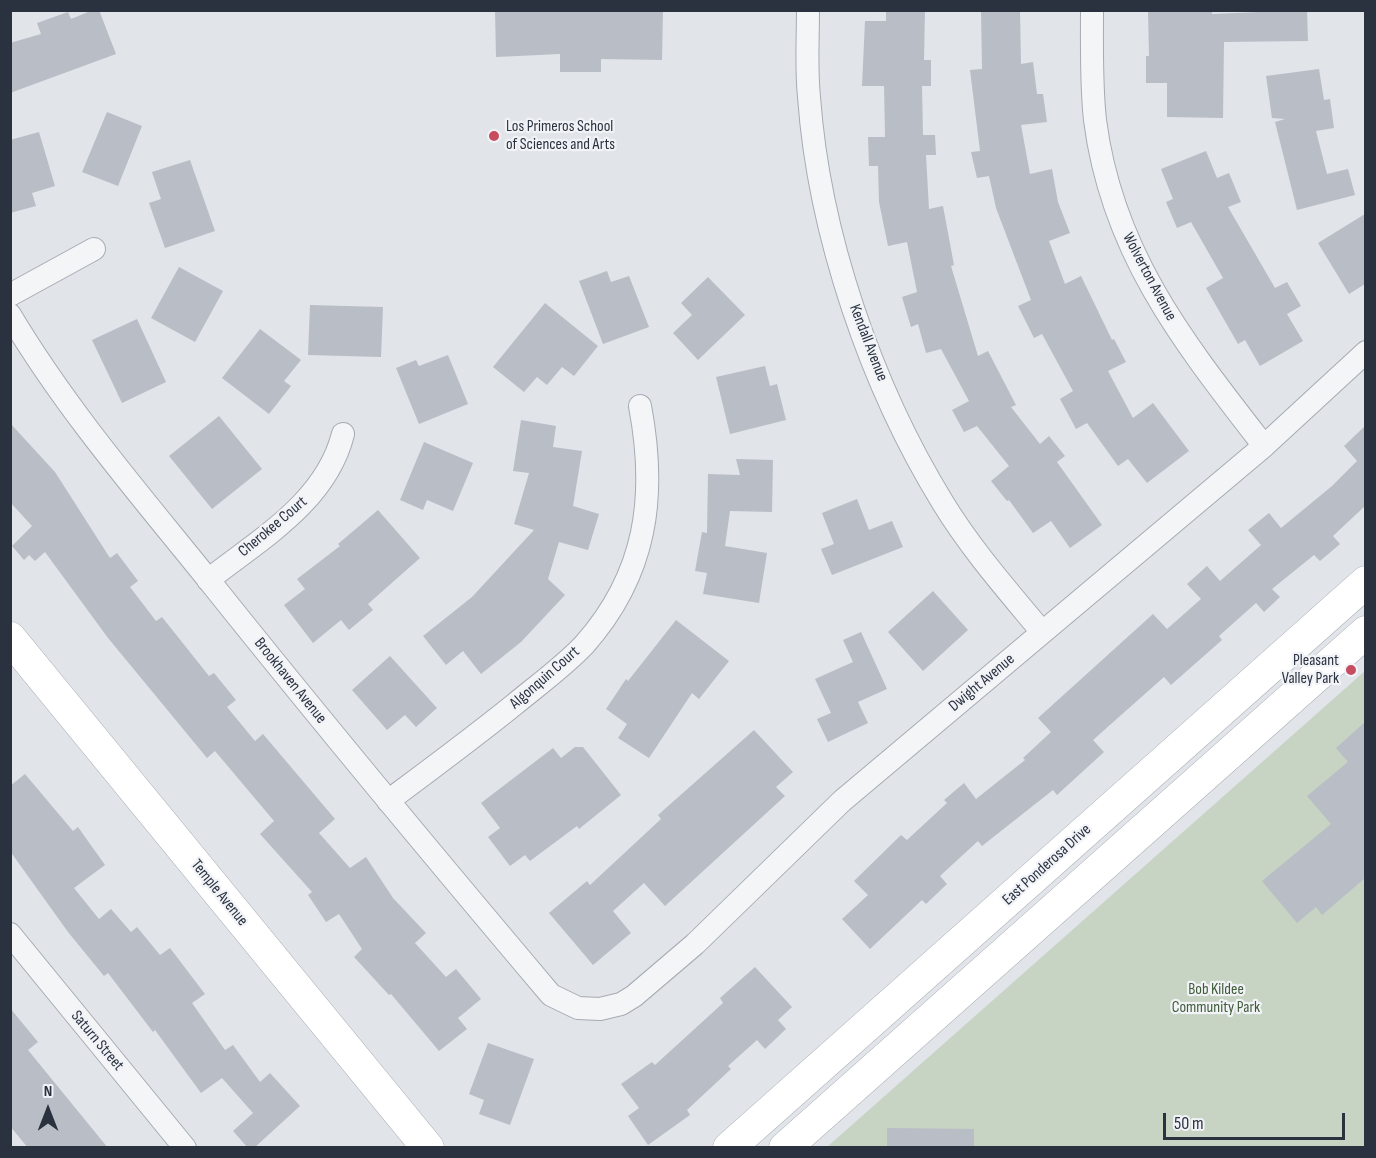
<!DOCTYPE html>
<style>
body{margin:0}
#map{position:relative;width:1376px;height:1158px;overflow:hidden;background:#e1e4e9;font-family:"Sofia Sans Condensed",sans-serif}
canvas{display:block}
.frame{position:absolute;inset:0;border:12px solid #2a3240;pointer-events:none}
.north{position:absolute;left:18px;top:1080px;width:60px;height:60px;-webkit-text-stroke:4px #f1f3f7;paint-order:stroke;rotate:0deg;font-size:16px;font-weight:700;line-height:24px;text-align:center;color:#2a3240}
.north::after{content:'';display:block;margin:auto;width:21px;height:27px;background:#2a3240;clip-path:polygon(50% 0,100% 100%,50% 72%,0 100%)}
.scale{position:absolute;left:1163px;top:1113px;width:182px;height:27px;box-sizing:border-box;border:3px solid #2a3240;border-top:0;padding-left:8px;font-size:18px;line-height:21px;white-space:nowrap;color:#2a3240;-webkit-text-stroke:4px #f1f3f7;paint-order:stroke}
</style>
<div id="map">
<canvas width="1376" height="1158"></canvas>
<div class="frame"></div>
<div class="north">N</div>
<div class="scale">50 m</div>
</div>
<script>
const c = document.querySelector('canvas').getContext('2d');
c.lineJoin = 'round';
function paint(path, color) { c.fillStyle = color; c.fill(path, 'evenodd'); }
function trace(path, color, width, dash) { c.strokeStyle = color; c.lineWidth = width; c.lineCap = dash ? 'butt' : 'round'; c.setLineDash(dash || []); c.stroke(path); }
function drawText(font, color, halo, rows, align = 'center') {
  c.font = font + ' "Sofia Sans Condensed",sans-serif'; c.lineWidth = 4.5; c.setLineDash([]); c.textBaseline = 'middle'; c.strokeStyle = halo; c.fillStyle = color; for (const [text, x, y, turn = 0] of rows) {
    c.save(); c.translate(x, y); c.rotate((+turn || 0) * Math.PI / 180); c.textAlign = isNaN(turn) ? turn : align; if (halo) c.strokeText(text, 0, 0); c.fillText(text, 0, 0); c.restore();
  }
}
paint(new Path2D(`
 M1365 671V1147H827Z`), '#c7d3c3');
paint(new Path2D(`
 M93 10H99L116 54 10 93V43L41 34 37 23 68 12 71 19Z
 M495 10H663L662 60 601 59V72H560V54L496 57Z
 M886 10H925L924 60H931V86H922L923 135H935L936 155H926L929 209 943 206 954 265 951 266 978 356 988 351 1016 405 1011 407 1040 444 1049 436 1065 456 1057 462 1102 525 1070 548 1051 521 1033 533 1009 500 1007 501 991 481 1009 466 977 426 964 432 952 410 969 401 941 349 926 353 918 324 911 327 902 297 917 292 907 242 888 246 879 202 878 166H869L868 137H885L884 86H862L865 21H886Z
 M981 10H1020L1021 64 1033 62 1037 94H1043L1047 122 1021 125 1030 174 1052 169 1058 202 1070 233 1049 241 1065 284 1081 276 1112 340 1114 339 1126 362 1108 371 1133 418 1153 403 1189 451 1147 483 1128 459 1118 466 1087 423 1076 429 1060 399 1073 391 1042 334 1034 338 1018 306 1031 300 996 208 989 176 977 178 971 152 980 151 970 70 982 69Z
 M1148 10H1212V14L1307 10 1308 41 1224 42 1223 118 1167 117V83H1146V56H1149Z
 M1319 69 1324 100 1330 99 1334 128 1316 131 1327 174 1348 169 1355 195 1297 210 1275 122 1285 119 1272 118 1266 76Z
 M107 112 142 126 118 186 82 172Z
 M39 132 55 186 32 193 36 206 10 213V140Z
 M1206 151 1217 178 1229 173 1241 202 1228 207 1275 288 1287 282 1301 306 1287 314 1303 341 1260 366 1245 340 1238 344 1206 288 1223 278 1191 222 1177 228 1166 202 1173 199 1161 169Z
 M190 160 215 231 165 248 149 203 161 199 152 172Z
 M1365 214V284L1349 294 1318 243Z
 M179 267 223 291 195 342 151 318Z
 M607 271 611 282 629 276 649 327 603 344 579 281Z
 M708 277 745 315 698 360 673 333 692 315 681 303Z
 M545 303 598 346 574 376 562 367 547 385 537 377 524 392 493 367Z
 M310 305 383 307 381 357 308 355Z
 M137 319 166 382 122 403 92 340Z
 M260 329 301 360 284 381 291 386 269 414 222 378Z
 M448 355 468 404 419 424 396 368 416 360 419 366Z
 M765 366 770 386 777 384 786 420 730 434 716 377Z
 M219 416 262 469 212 509 169 456Z
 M521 420 556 426 553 447 582 451 573 506 599 514 588 550 559 542 548 579 565 595 521 642 481 674 463 651 446 665 423 636 472 597 534 530 514 524 529 473 513 471Z
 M10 423 55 472 110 558 117 553 138 581 130 587 156 621 162 617 209 676 214 673 236 700 227 707 255 741 263 734 335 819 319 833 350 868 366 857 393 898 426 933 415 943 446 977 456 969 481 999 458 1018 467 1029 439 1051 391 994 389 995 354 957 362 949 339 914 326 922 308 895 312 892 260 834 274 821 215 751 207 758 108 638 45 552 35 561 29 555 24 560 12 546 32 526 10 502Z
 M1365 426V506L1333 536 1340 544 1320 561 1314 555 1272 589 1280 597 1264 612 1256 603 1219 636 1222 640 1171 685 1164 677 1093 740 1104 752 1057 795 1053 790 982 846 978 841 940 876 947 884 926 904 922 900 870 949 842 919 868 895 854 881 901 835 907 840 947 803 944 800 964 783 976 799 1025 760 1023 758 1051 732 1038 718 1153 614 1167 629 1201 599 1187 584 1207 566 1220 581 1261 545 1248 530 1269 513 1281 528 1332 486 1357 461 1344 446Z
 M424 442 473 463 453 511 427 500 423 510 400 500Z
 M736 459 773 460 772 512 730 511 725 546 767 553 759 603 703 594 707 573 695 571 702 532 707 533 708 474 740 475Z
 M857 499 869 530 892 521 903 547 832 575 821 549 834 544 822 513Z
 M378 510 420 558 368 604 373 610 349 630 341 620 313 643 284 605 305 589 297 579 340 546 338 544Z
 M933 591 968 630 923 671 888 632Z
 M676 620 729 661 699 699 692 693 649 758 618 738 627 724 606 709 626 679 628 681Z
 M861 632 887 689 858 702 868 723 828 742 817 719 831 713 815 679 853 662 843 640Z
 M390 656 437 708 416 727 405 715 387 730 352 690Z
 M1365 722V878L1322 915 1316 907 1297 923 1262 881 1331 824 1307 796 1348 762 1336 748Z
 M754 730 793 772 776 787 785 796 665 906 644 883 613 911 631 933 593 965 549 913 587 881 590 885 661 819 658 815Z
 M575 747H583L621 795 579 829 577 826 530 861 525 855 510 866 488 837 500 828 481 803 553 748 561 758Z
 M25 774 73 831 78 827 105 865 74 888 99 919 111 909 131 932 137 927 160 955 170 948 205 994 192 1003 225 1050 233 1045 260 1082 270 1073 300 1106 254 1148H248L233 1131 253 1113 222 1078 201 1093 155 1030 153 1032 108 973 104 976 68 932 10 851V786Z
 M755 967 792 1007 778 1020 786 1029 765 1049 757 1040 728 1066 731 1069 687 1110 690 1115 648 1145 628 1116 639 1108 621 1084 652 1062 655 1065 723 1003 720 998Z
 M10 1008 38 1042 28 1050 108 1148H28L10 1126Z
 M488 1043 534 1059 510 1125 479 1114 484 1100 469 1094Z
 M887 1128 974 1129V1148H887Z`), '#b9bdc6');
const minor = new Path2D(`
 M808 10C808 39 806 68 809 97 819 234 871 386 943 503 971 549 1008 591 1042 632
 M1092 10C1092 47 1091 84 1095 120 1112 253 1184 343 1264 446
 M10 295 94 249
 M10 315C68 412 141 496 211 583 322 722 436 859 551 995L578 1008 600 1009 621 1004 634 996 695 944 842 801 1264 446 1366 352
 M208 580C260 539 326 502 343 434
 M388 801C431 769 473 738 515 704 538 685 563 667 584 645 647 574 657 496 640 406
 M10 934 185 1148`);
const secondary = new Path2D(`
 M10 638 428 1148
 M729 1148 1366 582
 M785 1148 1366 632`);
trace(minor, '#a6abb3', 24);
trace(secondary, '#a6abb3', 33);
trace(minor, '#f4f5f7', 22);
trace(secondary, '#fff', 32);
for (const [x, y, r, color] of [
 [494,136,6,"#c84c60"],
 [1351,670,6,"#c84c60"]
]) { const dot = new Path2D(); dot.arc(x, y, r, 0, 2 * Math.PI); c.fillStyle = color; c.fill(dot); trace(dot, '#f1f3f7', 2); }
drawText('16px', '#2a3240', '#f1f3f7', [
 ["Los Primeros School",506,127],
 ["of Sciences and Arts",506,145],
 ["Pleasant",1339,661,"right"],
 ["Valley Park",1339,679,"right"]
], 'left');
drawText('16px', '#2a3240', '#f1f3f7', [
 ["Wolverton Avenue",1149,277,62],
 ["Kendall Avenue",868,343,69],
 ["Cherokee Court",273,527,-40],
 ["Algonquin Court",545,678,-41],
 ["Brookhaven Avenue",290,681,51],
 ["Dwight Avenue",982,683,-40],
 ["East Ponderosa Drive",1047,865,-42],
 ["Temple Avenue",219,893,51],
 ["Saturn Street",97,1041,50]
]);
drawText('16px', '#3f5b38', '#f1f3f7', [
 ["Bob Kildee",1216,990],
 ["Community Park",1216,1008]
]);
</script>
